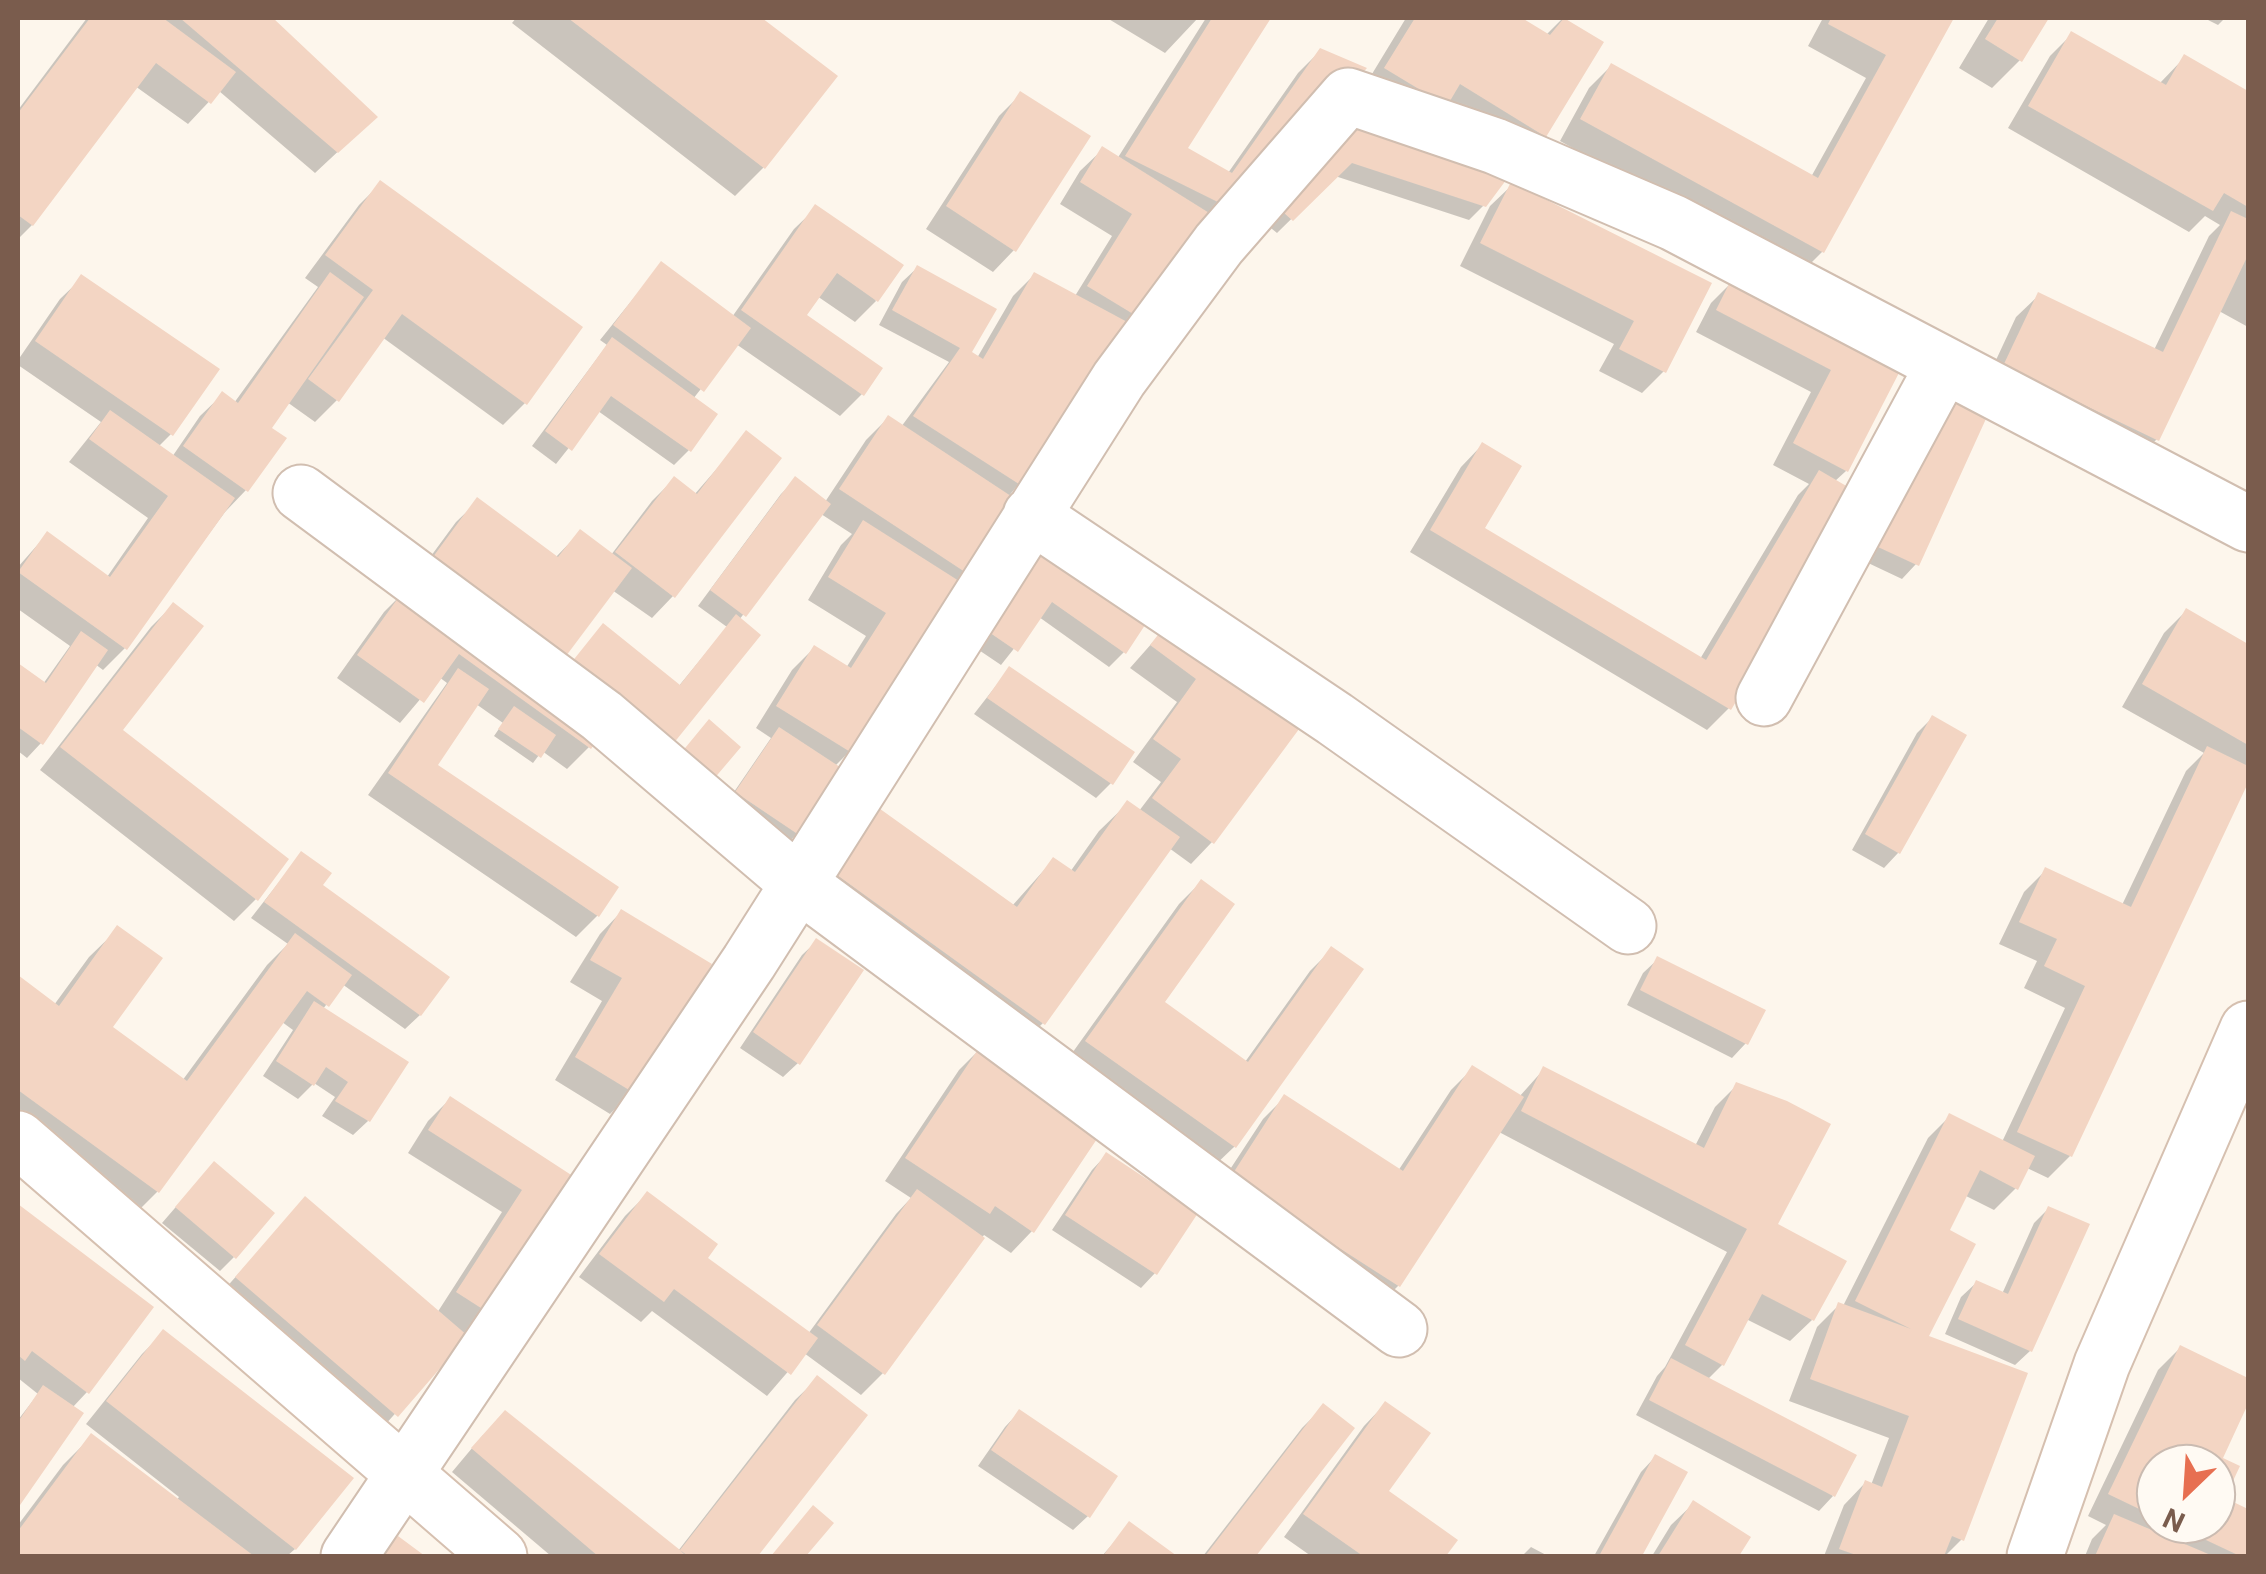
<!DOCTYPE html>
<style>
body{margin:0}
#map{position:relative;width:2266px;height:1574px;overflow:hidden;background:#fdf6ec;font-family:Roboto,sans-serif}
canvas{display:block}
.frame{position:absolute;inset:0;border:20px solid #7a5c4d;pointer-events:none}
.north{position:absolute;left:2136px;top:1444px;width:100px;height:100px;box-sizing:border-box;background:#fffaf3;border:2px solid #cabbb1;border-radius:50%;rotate:205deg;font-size:28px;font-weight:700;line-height:40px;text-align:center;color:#7a5c4d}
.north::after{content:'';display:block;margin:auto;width:35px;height:45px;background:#e76f51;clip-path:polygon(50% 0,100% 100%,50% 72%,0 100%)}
</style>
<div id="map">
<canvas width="2266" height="1574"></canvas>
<div class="frame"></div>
<div class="north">N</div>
</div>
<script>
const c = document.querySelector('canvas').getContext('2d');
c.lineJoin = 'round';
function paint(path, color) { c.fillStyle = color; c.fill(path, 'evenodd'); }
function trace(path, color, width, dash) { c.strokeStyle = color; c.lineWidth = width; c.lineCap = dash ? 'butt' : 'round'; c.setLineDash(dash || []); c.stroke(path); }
paint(new Path2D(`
 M87 18H269L375 117 315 173 219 91 188 124 135 86 32 225 18 239V110Z
 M516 18H758L834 76 763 168 735 196 512 23Z
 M1107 18H1198L1165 53Z
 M1206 18H1269L1185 148 1228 173 1298 73 1320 51 1362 69 1008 497 1016 502 850 751 834 767 797 834 783 848 723 808 771 738 756 728 792 670 814 648 846 668 866 636 808 600 841 545 852 534 821 514 739 620 668 747 555 683 603 627 678 687 727 627 698 606 781 494 795 480 825 502 866 440 888 418 901 427 949 362 879 325 902 282 917 268 969 353 977 358 1013 296 1034 275 1075 296 1112 236 1060 204 1080 171 1102 150 1117 159Z
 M1406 18H1519L1546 35 1562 19 1600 43 1544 136 1516 164 1358 97Z
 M1823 18H1950L1822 252 1800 274 1560 141 1589 88 1611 66 1811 177 1866 78 1808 46Z
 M1989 18H2046L2020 60 1992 88 1959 68Z
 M2204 18H2225L2218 25Z
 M2072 34 2159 84 2185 57 2248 93V249L2244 258 2248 255V327L2219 311 2157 439 2135 461 1983 388 2016 317 2038 296 2154 350 2209 236 2220 225 2205 216 2189 232 2008 128 2050 56Z
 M1021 94 1014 250 993 272 926 229 999 116Z
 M1342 131 1484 205 1469 220 1335 176 1277 233 1261 220Z
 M381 183 525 403 503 425 382 337 337 400 315 422 287 402 269 428 246 490 225 512 125 648 103 670 95 664 41 743 27 758 18 751V666L43 684 70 646 18 609V567L47 534 107 577 148 518 69 462 101 422 18 365V360L60 299 82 278 171 434 158 447 172 457 200 416 222 395 234 403 318 287 305 278 359 205Z
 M1512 185 1709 284 1664 371 1642 393 1599 371 1614 344 1460 266 1490 206Z
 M816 208 876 301 855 322 817 296 803 316 880 368 862 394 840 416 736 344 693 399 689 450 674 465 598 411 556 464 532 446 607 345 600 340 661 264 732 317 794 229Z
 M1733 281 1899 368 1846 471 1834 482 1729 708 1707 730 1410 552 1461 467 1482 445 1481 529 1700 659 1798 495 1809 484 1773 465 1811 392 1696 332 1711 303Z
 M1935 409 1916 564 1902 579 1866 562Z
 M747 434 673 596 652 618 612 590 561 659 589 747 567 769 542 751 533 763 494 736 503 723 476 704 434 765 598 915 576 937 368 795 447 683 439 677 400 723 337 678 384 612 406 590 456 522 478 501 555 558 580 532 611 555 652 501 674 479 694 495Z
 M1021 558 1124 652 1109 667 1039 617 1001 665 964 640Z
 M173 605 120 731 256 899 234 921 40 770 151 627Z
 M2186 611 2248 647V779L2070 1156 2048 1178 2027 1168 2016 1188 1994 1210 1964 1195 1946 1231 1926 1338 1962 1539 1945 1556H1824L1844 1505 1865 1483 1871 1485 1889 1438 1789 1401 1817 1327 1839 1305 1843 1306 1928 1138 1950 1116 2002 1142 2065 1008 2024 988 2037 961 1999 944 2024 892 2046 870 2122 905 2186 771 2204 753 2122 707 2164 633Z
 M1168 625 1301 722 1212 842 1191 864 1169 848 1043 1023 1015 1051 804 899 848 837 1012 906 1053 860 1070 872 1099 831 1128 803 1139 811 1161 782 1133 762 1177 702 1130 668Z
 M1009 669 1111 783 1096 798 974 714Z
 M1932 718 1898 853 1884 868 1852 850 1917 733Z
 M301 854 320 886 420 1015 405 1029 342 984 323 1009 368 1121 353 1135 322 1116 335 1097 314 1083 298 1099 263 1076 293 1030 282 1022 157 1192 129 1220 18 1138V978L54 1005 89 957 118 929 109 1028 182 1081 267 965 288 944 251 918Z
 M1201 882 1161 1003 1245 1062 1310 971 1331 950 1360 970 1234 1147 1212 1168 1065 1063 1179 904Z
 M621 912 632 1092 610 1114 555 1080 602 1001 570 982 600 934Z
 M817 941 798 1063 783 1077 740 1048 802 955Z
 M1658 959 1746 1043 1732 1058 1627 1005 1643 973Z
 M981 1048 1032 1231 1011 1253 984 1235 883 1373 861 1395 804 1353 767 1396 652 1311 641 1322 579 1277 625 1216 647 1194 704 1258 808 1334 896 1214 911 1198 885 1181 959 1070Z
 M1473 1068 1519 1097 1544 1069 1695 1146 1715 1107 1737 1085 1774 1225 1812 1320 1790 1341 1746 1319 1722 1365 1707 1380 1833 1496 1819 1511 1636 1415 1657 1376 1665 1367 1727 1252 1499 1132 1398 1286 1376 1308 1210 1200 1263 1119 1284 1098 1398 1171 1451 1090Z
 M450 1099 579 1183 467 1334 374 1437 215 1300 305 1199 437 1313 502 1212 408 1153 428 1121Z
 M1106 1155 1155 1273 1141 1288 1052 1230 1092 1170Z
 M200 1179 234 1257 220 1271 162 1223Z
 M18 1208 151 1308 87 1392 72 1408 80 1413 18 1503V1420L38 1394 18 1378Z
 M2048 1209 2030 1351 2015 1365 1945 1334 1961 1297 1976 1283 2002 1294 2034 1223Z
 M164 1332 295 1549 287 1556H18V1525L63 1465 92 1436 176 1501 179 1497 86 1424 142 1354Z
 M2180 1348 2248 1381V1399L2220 1459 2222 1499 2248 1511V1556H2085L2092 1539 2106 1525 2088 1516 2158 1370ZM2156 1464H2216V1524H2156Z
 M817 1379 865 1416 755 1556H551L452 1472 483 1435 678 1551 795 1400Z
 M1385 1404 1386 1491 1455 1540 1443 1556H1311L1284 1537 1364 1426Z
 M1324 1406 1352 1428 1253 1556H1203L1302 1428Z
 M1019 1412 1088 1516 1073 1530 978 1466 1005 1427Z
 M1655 1457 1685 1473 1639 1556H1594L1641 1472Z
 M1693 1504 1748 1537 1736 1556H1652L1671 1525Z
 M1130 1524 1173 1556H1102Z
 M1531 1547 1548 1556H1522Z`), '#0003');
paint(new Path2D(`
 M90 18H163L236 72 211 104 156 63 33 226 18 215V113Z
 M180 18H273L378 117 338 153Z
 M568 18H762L838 76 765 169Z
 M1212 18H1271L1188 148 1232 173 1320 48 1367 68 1238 212 1125 156Z
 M1415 18H1522L1550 35 1564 18 1604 42 1546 137 1460 84 1447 106 1384 68Z
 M1831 18H1954L1824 253 1580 119 1611 63 1818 178 1886 55 1828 24Z
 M1998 18H2049L2022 62 1985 39Z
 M2071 31 2166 85 2184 54 2248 91V207L2224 193 2213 211 2028 106Z
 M1020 91 1091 136 1016 252 946 206Z
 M1357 113 1515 168 1486 207 1352 163 1293 221 1274 204Z
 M1102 146 1214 216 1148 323 1087 286 1132 214 1080 182Z
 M380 180 583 327 527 405 402 314 339 402 308 379 373 290 325 255Z
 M1511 182 1712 283 1666 373 1619 349 1634 321 1480 243Z
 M815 204 904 265 878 302 837 273 807 315 883 368 864 396 741 310Z
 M2231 211 2248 219V255L2159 441 2003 366 2038 292 2163 352Z
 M661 261 751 328 704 392 613 325Z
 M917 265 997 309 972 352 983 359 1034 272 1131 324 1022 486 913 416 960 348 892 310Z
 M330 272 364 297 272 428 287 438 248 492 183 446 222 391 238 403Z
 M81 274 220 369 173 436 35 341Z
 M1732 278 1902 367 1848 472 1793 443 1831 370 1716 310Z
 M612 337 718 414 691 452 611 396 572 451 545 431Z
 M1950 391 1990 410 1919 566 1878 547Z
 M110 410 235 498 127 650 18 572 47 531 110 577 168 496 89 439Z
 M888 415 1020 502 971 576 839 489Z
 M746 430 782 458 675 598 615 552 674 476 697 494Z
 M1482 442 1522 466 1485 528 1706 660 1819 470 1860 494 1731 710 1430 530Z
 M795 476 831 504 746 617 710 590Z
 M477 497 558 557 580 529 632 568 563 660 430 561Z
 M863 520 959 581 852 753 776 706 814 645 851 668 886 613 828 577Z
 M1035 540 1149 619 1126 654 1052 602 1018 652 977 624Z
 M406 587 605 729 591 749 459 654 424 703 357 655Z
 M173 602 204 626 123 730 289 859 258 901 60 747Z
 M2186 608 2248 644V745L2142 684Z
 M736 614 761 635 669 749 567 668 603 623 680 685Z
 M1168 622 1305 721 1214 844 1152 798 1181 759 1153 739 1196 679 1150 645Z
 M81 631 108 650 43 745 18 727V663L46 683Z
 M1009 666 1135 752 1113 785 987 698Z
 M458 668 489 689 438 765 619 887 599 917 388 773Z
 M514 706 556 735 541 758 498 729Z
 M1932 715 1967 735 1900 854 1865 834Z
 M709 719 741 747 713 780 681 753Z
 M779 727 843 769 799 835 735 792Z
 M2207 746 2248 766V783L2072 1157 2017 1132 2085 986 2044 966 2057 939 2019 922 2045 867 2131 907Z
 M1127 800 1180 837 1045 1025 830 870 876 806 1017 907 1053 857 1075 872Z
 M301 851 332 873 323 885 450 977 421 1016 264 902Z
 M1201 879 1235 904 1165 1002 1248 1062 1331 946 1364 969 1236 1148 1085 1041Z
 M621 909 712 964 634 1093 575 1057 622 978 590 960Z
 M117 925 163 958 113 1027 187 1081 295 933 352 975 329 1007 307 991 159 1193 18 1090V975L59 1006Z
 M816 938 864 970 800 1065 753 1032Z
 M1657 956 1766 1010 1748 1045 1640 990Z
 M314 1001 409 1062 370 1122 335 1101 348 1082 326 1067 314 1086 276 1061Z
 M981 1045 1105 1127 1034 1233 995 1206 990 1214 905 1158Z
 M1472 1065 1524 1097 1400 1287 1230 1178 1284 1094 1403 1171Z
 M1543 1066 1704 1148 1736 1082 1787 1101 1831 1124 1778 1224 1847 1261 1814 1321 1762 1294 1724 1366 1685 1345 1747 1229 1521 1111Z
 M450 1096 582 1182 495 1317 456 1292 522 1190 428 1130Z
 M1949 1113 2035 1156 2018 1190 1980 1170 1950 1230 1976 1244 1929 1336 2028 1373 1964 1541 1952 1536 1944 1556H1859L1839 1549 1865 1480 1882 1487 1909 1416 1810 1379 1838 1302 1911 1329 1855 1301Z
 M1106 1152 1198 1213 1157 1275 1065 1215Z
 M214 1161 275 1213 236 1259 175 1207Z
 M917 1189 985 1238 885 1375 817 1325Z
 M647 1191 718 1244 708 1258 818 1338 791 1375 674 1289 664 1302 599 1254Z
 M305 1196 468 1336 398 1417 235 1277Z
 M18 1204 154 1307 89 1394 32 1351 25 1361 18 1355Z
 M2048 1206 2090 1224 2032 1352 1958 1319 1976 1280 2008 1294Z
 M163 1329 354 1478 296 1550 106 1401Z
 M2180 1345 2248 1378V1404L2223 1458 2240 1466 2225 1498 2248 1509V1556H2240L2172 1524H2216V1464H2156V1517L2108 1494Z
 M1671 1358 1857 1455 1835 1497 1649 1400Z
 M817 1375 868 1415 758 1556H688L680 1550Z
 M43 1385 84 1413 18 1508V1422Z
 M1385 1401 1431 1433 1389 1491 1458 1540 1446 1556H1363L1303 1514Z
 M1323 1403 1355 1428 1256 1556H1205Z
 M1019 1409 1118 1476 1090 1518 991 1450Z
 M505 1410 680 1550 686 1556H598L471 1448Z
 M91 1433 254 1556H18V1531Z
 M1655 1454 1688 1472 1642 1556H1599Z
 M1693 1500 1751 1537 1739 1556H1658Z
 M813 1505 834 1523 806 1556H771Z
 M2114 1514 2213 1556H2095Z
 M1129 1521 1177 1556H1103Z
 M398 1536 425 1556H382Z`), '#f3d5c3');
const street = new Path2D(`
 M301 493 602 716 798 883 1399 1329
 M1031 515 1335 719 1628 926
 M1764 698 1944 365
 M349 1556 749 962 1119 379 1219 244 1348 96 1495 146 1674 223 2248 524`);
const secondary = new Path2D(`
 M18 1139 499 1556
 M2035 1556 2102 1364 2248 1029`);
trace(street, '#d1beb0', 59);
trace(secondary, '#d6c0b0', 59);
trace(street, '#fff', 55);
trace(secondary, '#fff', 55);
</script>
